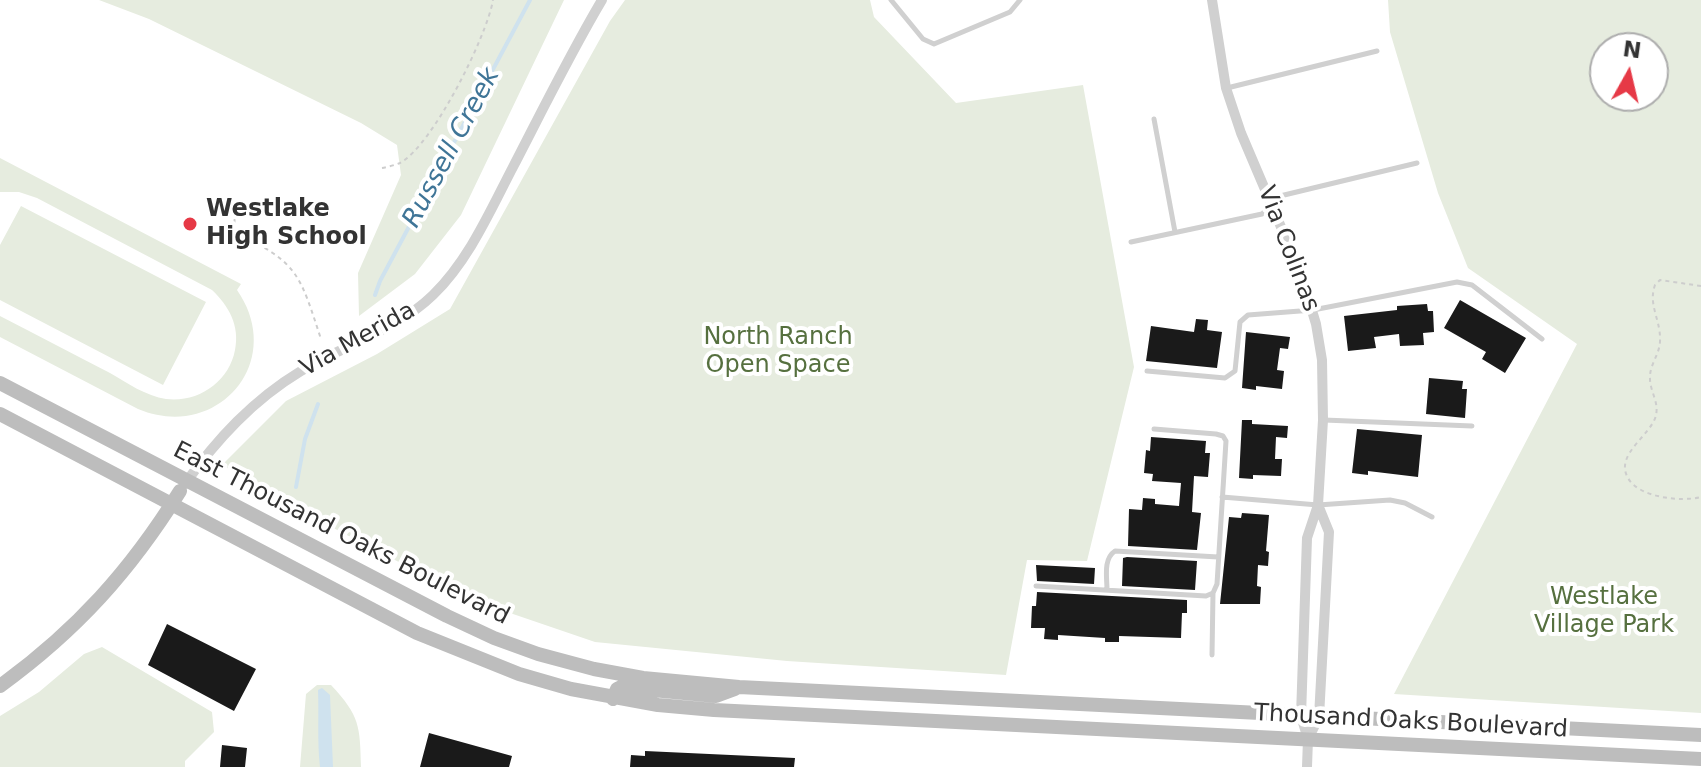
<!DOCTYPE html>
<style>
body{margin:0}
#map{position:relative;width:1701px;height:767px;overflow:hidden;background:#fff;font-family:"DejaVu Sans",sans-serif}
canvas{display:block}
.north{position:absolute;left:1589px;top:32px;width:80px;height:80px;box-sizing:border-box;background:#fff;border:2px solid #adadad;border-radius:50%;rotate:8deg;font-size:22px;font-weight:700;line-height:32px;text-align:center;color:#333}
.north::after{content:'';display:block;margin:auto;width:28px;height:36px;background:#e63946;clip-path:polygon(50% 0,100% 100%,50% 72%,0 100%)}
</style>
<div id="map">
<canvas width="1701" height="767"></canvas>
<div class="north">N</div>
</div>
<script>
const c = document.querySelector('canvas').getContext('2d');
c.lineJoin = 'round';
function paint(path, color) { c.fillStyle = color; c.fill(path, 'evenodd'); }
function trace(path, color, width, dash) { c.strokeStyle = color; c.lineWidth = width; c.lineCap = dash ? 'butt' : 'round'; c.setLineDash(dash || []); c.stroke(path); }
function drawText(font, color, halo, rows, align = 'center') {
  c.font = font + ' "DejaVu Sans",sans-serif'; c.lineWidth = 8; c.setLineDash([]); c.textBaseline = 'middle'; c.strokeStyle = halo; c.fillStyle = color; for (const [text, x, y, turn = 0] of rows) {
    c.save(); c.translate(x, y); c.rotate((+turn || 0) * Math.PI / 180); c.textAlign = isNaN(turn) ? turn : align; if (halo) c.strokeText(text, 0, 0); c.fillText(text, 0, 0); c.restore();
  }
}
paint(new Path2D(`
 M99 0H564L461 215 415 274 359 316 358 273 401 175 397 145 361 123 149 19Z
 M625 0H870L874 17 956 103 1083 85 1134 367 1087 561 1027 560 1006 675 787 661 595 642 472 600 316 519 315 522 287 507 286 502 222 465 286 401 377 354 450 309 610 21Z
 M1388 0H1701V713L1394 694 1577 344 1468 268 1438 193 1390 32ZM1605 48H1653V96H1605Z
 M0 158 241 284 237 290C287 362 217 442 138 409L0 337V316C37 335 73 354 110 373 127 383 146 396 166 399 198 403 229 382 235 350 240 326 229 306 212 290L37 198 19 192H0Z
 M21 206 206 302 163 385 0 300V245Z
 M102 647 212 712 214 732 185 761V767H0V716L39 692 84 654Z
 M317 685H331C360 716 360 726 361 767H300L306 694Z`), '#e6ecdf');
paint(new Path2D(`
 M322 688 330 695 333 767H320C317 742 319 716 318 690Z`), '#cfe2ee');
trace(new Path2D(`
 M375 295 380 281 530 0
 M296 487 305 439 318 404`), '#cfe2ee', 4);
paint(new Path2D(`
 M1460 300 1526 338 1505 373 1482 359 1486 352 1444 328Z
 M1427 304 1428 311H1433L1434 332 1423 333 1424 345 1400 346 1399 334 1374 337 1376 348 1348 351 1344 316 1397 310V306Z
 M1196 319 1208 320 1207 330 1222 332 1217 368 1146 361 1151 326 1194 332Z
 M1246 332 1290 337 1288 349 1280 348 1277 370 1284 371 1282 389 1256 386V390L1242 388Z
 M1429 378 1463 381 1462 389H1467L1465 418 1426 414Z
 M1242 420H1252V424L1288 426 1287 438 1276 437 1275 459H1282L1281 476 1253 475V479L1239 478Z
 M1357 429 1422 435 1418 477 1368 471V475L1352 473Z
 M1151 437 1206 441 1205 453H1210L1208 477 1194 476 1192 512 1201 513 1197 550 1128 546 1129 509 1142 510 1143 498 1155 499V504L1179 506 1181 483 1152 481 1153 474 1144 473 1146 450 1150 451Z
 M1242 513 1269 515 1266 551 1269 552 1268 566 1258 565 1257 586 1261 587 1260 604H1220L1229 517 1241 518Z
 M1127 557 1197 561 1195 590 1122 586 1123 558Z
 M1036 565 1095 568 1094 584 1037 581Z
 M1037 592 1187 600V613H1182L1181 638 1119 636V642H1105V638L1058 635V640L1044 639 1045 628H1031L1032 606H1036Z
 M167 624 256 669 234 711 148 665Z
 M429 733 512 756 509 767H420Z
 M222 745 247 748 245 767H220Z
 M645 751 795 758 794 767H630L631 755 645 756Z`), '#1a1a1a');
trace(new Path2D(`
 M382 168C388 167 395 165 400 163 433 145 487 36 493 0
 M235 211 234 233C299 261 300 276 321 339
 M1701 286 1660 280 1655 285C1648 304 1660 319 1660 338 1661 354 1649 364 1650 379 1650 391 1659 402 1656 415 1652 435 1614 454 1628 478 1639 498 1682 502 1701 497`), '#cdcdcd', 2, [4, 4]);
trace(new Path2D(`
 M891 0 923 39 934 44 1010 12 1020 0
 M1227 88 1377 51
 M1154 119 1175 232
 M1131 242 1262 214 1280 196 1417 163
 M1147 371 1225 378 1235 371 1240 322 1248 315 1313 310 1457 282 1472 285 1542 339
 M1324 420 1472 426
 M1222 497 1318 505 1390 500 1405 503 1432 517
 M1036 586 1206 596 1213 593 1217 584 1226 441 1223 436 1216 434 1154 429
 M1107 590C1107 577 1103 559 1115 551L1218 557
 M1212 655 1213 593`), '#d0d0d0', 5);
trace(new Path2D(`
 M1212 0 1226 88 1241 133 1301 274 1316 324 1322 360 1323 420 1318 505 1307 538 1301 716 1308 739 1307 767
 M184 485C217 439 253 400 301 371 344 345 396 331 433 295 469 260 490 211 513 167 542 111 570 54 602 0
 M1308 739 1319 717 1329 532 1318 505`), '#d0d0d0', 10);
trace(new Path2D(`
 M0 383 447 616 494 638 538 654 594 669 643 678 739 687 1701 735
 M0 414 417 633 519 674 571 689 658 705 714 710 1701 759
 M0 686C77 630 130 571 180 491
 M613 699 617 689 621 687 716 696 735 689`), '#bdbdbd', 14);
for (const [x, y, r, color] of [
 [190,224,8,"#e63946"]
]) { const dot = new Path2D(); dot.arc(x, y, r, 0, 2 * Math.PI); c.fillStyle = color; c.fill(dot); trace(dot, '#fff', 3); }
drawText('bold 24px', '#333', '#fff', [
 ["Westlake",206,210],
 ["High School",206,238]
], 'left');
drawText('24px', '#333', '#fff', [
 ["Via Colinas",1288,249,69],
 ["Via Merida",358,340,-29],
 ["East Thousand Oaks Boulevard",341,534,27],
 ["Thousand Oaks Boulevard",1411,722,3]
]);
drawText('24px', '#56703f', '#fff', [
 ["North Ranch",778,338],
 ["Open Space",778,366],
 ["Westlake",1604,598],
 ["Village Park",1604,626]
]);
drawText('italic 26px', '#3f7597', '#fff', [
 ["Russell Creek",452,148,-62]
]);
</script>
